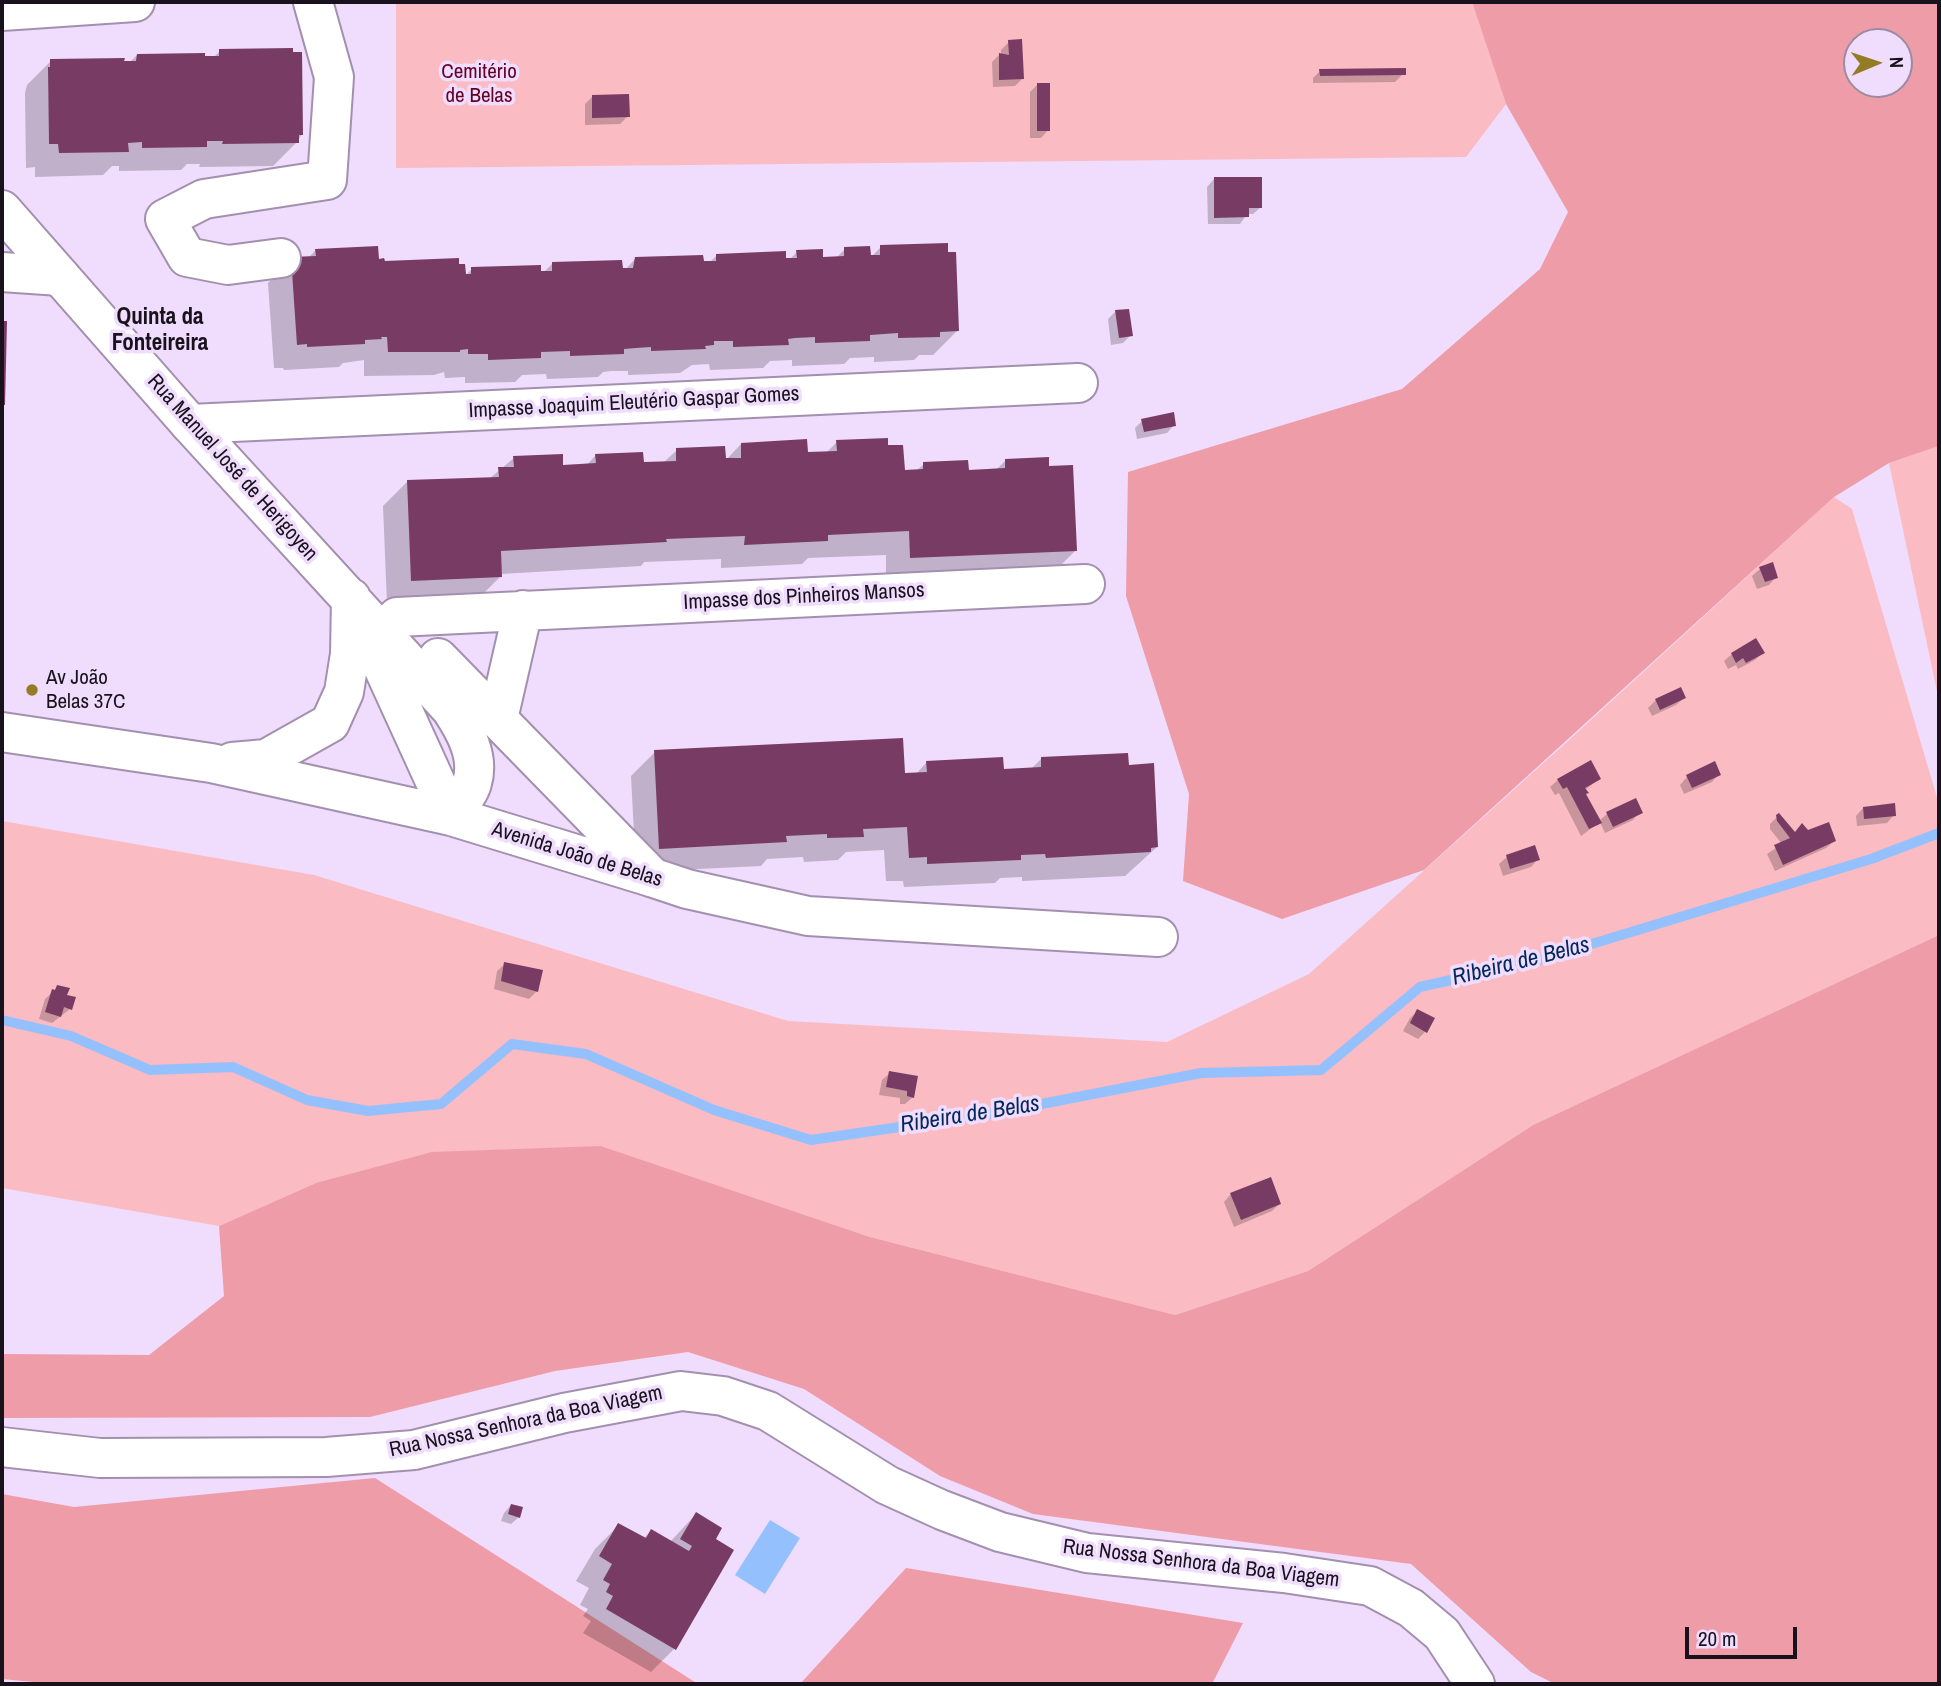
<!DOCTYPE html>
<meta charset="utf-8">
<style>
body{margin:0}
#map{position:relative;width:1941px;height:1686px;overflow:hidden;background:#f0dcfc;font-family:"Archivo Narrow",sans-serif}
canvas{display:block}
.frame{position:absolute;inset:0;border:4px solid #19121d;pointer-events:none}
.north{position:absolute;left:1843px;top:28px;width:70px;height:70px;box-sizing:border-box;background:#f0dcfc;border:2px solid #9a8ba3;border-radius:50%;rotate:88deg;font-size:19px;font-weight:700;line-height:28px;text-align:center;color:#19121d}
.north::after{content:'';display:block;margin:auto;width:24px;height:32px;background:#937c23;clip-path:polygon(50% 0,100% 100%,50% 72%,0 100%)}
.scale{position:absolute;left:1685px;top:1627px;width:112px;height:32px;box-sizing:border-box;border:4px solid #19121d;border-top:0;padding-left:9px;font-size:21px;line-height:24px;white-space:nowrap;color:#19121d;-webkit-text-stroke:5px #f0dcfc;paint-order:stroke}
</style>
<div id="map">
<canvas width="1941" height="1686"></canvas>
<div class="frame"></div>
<div class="north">N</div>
<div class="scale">20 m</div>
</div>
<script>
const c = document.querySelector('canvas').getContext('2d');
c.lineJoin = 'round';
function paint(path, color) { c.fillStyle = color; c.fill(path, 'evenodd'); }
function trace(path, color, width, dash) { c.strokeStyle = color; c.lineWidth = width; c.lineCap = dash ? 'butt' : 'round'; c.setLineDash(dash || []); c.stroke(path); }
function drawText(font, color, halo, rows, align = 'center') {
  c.font = font + ' "Archivo Narrow",sans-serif'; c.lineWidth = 7; c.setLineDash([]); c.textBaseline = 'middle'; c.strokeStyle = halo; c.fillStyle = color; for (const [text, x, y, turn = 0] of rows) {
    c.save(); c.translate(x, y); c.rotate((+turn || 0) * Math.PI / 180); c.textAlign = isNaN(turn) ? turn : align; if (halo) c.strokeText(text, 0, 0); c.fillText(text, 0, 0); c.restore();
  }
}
paint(new Path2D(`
 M396 2H1472L1506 104 1466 157 396 168Z
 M1939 446V701L1889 463Z
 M1834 497 1852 509 1938 801 1939 800V935L1533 1125 1308 1271 1175 1315 870 1237 601 1146 316 1183 219 1226 2 1188V821L314 875 788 1021 1167 1042 1309 974 1569 740Z`), '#fabbc3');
paint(new Path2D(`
 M1472 2H1939V446L1889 463 1834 497 1424 870 1282 919 1183 881 1189 794 1126 596 1128 472 1402 389 1540 269 1568 212 1506 104ZM1857 42H1899V84H1857Z
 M1939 935V1684H1555L1531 1672 1411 1564 1033 1514 940 1476 804 1389 688 1352 555 1371 370 1417 2 1418V1354L149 1355 224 1296 219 1226 316 1183 432 1152 601 1146 870 1237 1175 1315 1308 1271 1533 1125Z
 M375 1478 698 1684H54L2 1679V1494L74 1507Z
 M906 1568 1243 1623 1212 1684H800Z`), '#ef9ca9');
paint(new Path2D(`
 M770 1520 800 1538 765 1594 735 1575Z`), '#94c0fe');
paint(new Path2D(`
 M1009 42 1023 78 1015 86 993 87 992 62 999 55H1001V50Z
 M220 51 302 134 297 142 273 166 199 167 200 164H187L181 170 119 171V166H112L103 175 35 177V167L26 168 25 93 27 85 51 61 129 63 137 55 213 58Z
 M1320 71 1403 74 1395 82 1313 83V78Z
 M1037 85 1048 130 1041 138H1030V92Z
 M592 97 628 116 620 124 585 125V104Z
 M1214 179 1261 207 1253 214H1247L1240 224H1208L1207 187Z
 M881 247 957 331 933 355H919L914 360 874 362V357L850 358 844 364 792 366V360L770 361 763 368 710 370 709 364 692 365 680 373 628 375V371H611L603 372 598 377 547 379 546 374 522 375 515 382 465 383V377L445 378 444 372 434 375 364 376V360L343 363 339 367 284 370 283 368H274L268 283 292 259 308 258 316 250 464 277 472 269 543 273 552 264 625 270 635 259 709 263 717 255 789 260 797 252 821 259 836 258 845 249 870 258Z
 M1115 312 1131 335 1123 343 1111 345 1108 319Z
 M1142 421 1174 425 1167 433 1137 439 1135 428Z
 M837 442 887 447 903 472 916 471 924 464 968 471 996 470 1005 461 1048 468 1075 551 1051 575 886 582V555L808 558 802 564 721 568V559L644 562 641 566 500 574V577L476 601 387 604 383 506 407 482 489 479 514 458 561 467 586 466 596 455 642 464 663 463 677 450 724 462 741 444 806 453H826Z
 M1760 569 1776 577 1769 585 1757 589 1752 576Z
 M1762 653 1755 660 1738 669 1736 665 1728 669 1724 661 1732 654Z
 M1684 698 1676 705 1652 716 1648 708 1656 700Z
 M655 752 903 775 916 774 926 763 1003 771 1031 769 1041 759 1128 766 1157 847 1125 876 1022 881V877L1000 878 995 883 904 887 903 881H886L884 850 846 852 838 860 804 862 803 857 767 859 761 866 636 872 631 776Z
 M1719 774 1712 782 1684 794 1680 785 1687 777Z
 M1599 779 1585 790V795L1599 821 1607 814 1635 801 1640 812 1633 820 1605 833 1600 822 1581 836 1559 793 1555 795 1550 787 1558 780Z
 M1863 808 1894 815 1887 823 1857 826 1856 816Z
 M1779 815 1794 834 1807 833 1834 841 1826 848 1775 871 1767 854 1782 844 1770 829V824Z
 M1507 857 1538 859 1531 867 1503 876 1499 864Z
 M505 964 537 991 529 999 494 989 497 971Z
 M58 987 65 996 70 1009 52 1023 39 1019 45 999Z
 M1418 1011 1425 1032 1418 1039 1403 1031 1410 1018Z
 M890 1073 913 1097 905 1104H900V1098L879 1095 882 1080Z
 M1231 1194 1279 1204 1272 1211 1234 1227 1224 1202Z
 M511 1505 519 1517 511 1524 501 1521 504 1513Z
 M696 1514 713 1540 675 1648 651 1672 583 1633 591 1621 583 1616 588 1609 580 1605 589 1588 576 1581 595 1549 619 1525 643 1539 651 1531 670 1542Z`), '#0003');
trace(new Path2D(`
 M2 1020 71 1036 150 1070 233 1067 307 1100 368 1111 441 1104 512 1044 586 1054 714 1110 811 1140 995 1113 1201 1073 1321 1070 1420 987 1539 960 1871 859 1939 833`), '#94c0fe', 10);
paint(new Path2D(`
 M1022 39 1024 79 999 80V53L1009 55 1008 40Z
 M293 48V52H302L303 135H299V143L222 144 223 141H207V147L142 148V142L128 143 129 152 59 153 58 144H49L48 67H50V59L125 58 124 61H136L137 54 205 53V56H219V49Z
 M1406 68V75L1320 76 1319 69Z
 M1037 83H1050V131H1037Z
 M629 94 630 117 592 118V95Z
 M1214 177H1262V208H1249V217L1214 218Z
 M948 243V252H956L959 331 940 332V337L898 338V333L870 335V341L815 343V337L795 338 788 339 789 345 733 347V341H714V345L705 346 706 349 651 351V347L636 348 624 349V354L570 356V351L541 352V358L488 360V354H468V349L460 350V352H388L387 337H381L382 339 365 340V344L307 347V344L297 345 291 257 316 256 315 249 378 246 379 259 384 258 385 261 459 258V264H465L466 274H471V267L541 265V271H552V262L622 260 623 268H633L635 257 703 255 704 261H716V254L786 251V258H797L796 250 823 249V257L844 256V247L870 246 871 255H880V245Z
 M1129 309 1133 336 1119 338 1115 310Z
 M2 321H7L5 405H2Z
 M1174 412 1176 426 1144 432 1141 419Z
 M888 438V445H903L905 470 923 469V462L968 460 969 470 1005 468V459L1049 457V466L1073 465 1077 551 910 558 909 531 828 535V541L744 545 745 536 666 539 667 542 501 551 502 577 411 581 407 480 499 477 498 467H514L513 456 563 454V465L596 463 595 454 643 452 644 462 676 461V448L725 446 726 458H741V443L807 439 808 452 837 451 836 440Z
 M1773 562 1778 578 1765 582 1759 567Z
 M1756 638 1765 653 1746 663 1743 658 1736 663 1731 653Z
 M1681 687 1686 698 1660 710 1655 699Z
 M903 738 905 773 927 772 926 761 1003 757 1004 769 1041 767V757L1128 753 1129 765 1154 763 1158 847 1151 848V852L1046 858 1045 854 1021 855V860L927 864V857L909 858 907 827 863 829 864 837 827 838V834L786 836 787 842 659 849 654 750Z
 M1591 760 1601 779 1585 788 1589 793 1586 794 1602 823 1589 829 1567 787 1563 789 1557 779Z
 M1715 761 1721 775 1692 788 1686 775Z
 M1636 798 1643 813 1613 827 1606 812Z
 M1895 803 1896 816 1864 819 1863 807Z
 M1779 813 1795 832 1802 823 1808 830 1829 822 1836 841 1783 865 1774 845 1790 838 1777 821 1776 815Z
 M1535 845 1540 860 1510 869 1506 855Z
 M504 962 543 970 538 992 501 981Z
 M57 985 70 988 67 995 76 997 72 1010 64 1007 61 1017 45 1012 52 989 55 990Z
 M1417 1009 1435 1018 1427 1033 1410 1023Z
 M889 1071 918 1076 914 1098 907 1096V1091L886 1087Z
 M1271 1177 1281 1204 1241 1220 1230 1193Z
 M511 1504 523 1507 520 1518 508 1514Z
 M696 1512 722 1528 716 1539 734 1550 676 1650 606 1609 613 1596 606 1592 610 1584 603 1580 612 1564 599 1556 618 1523 646 1538 651 1529 689 1551 692 1546 680 1539Z`), '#783b64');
const minor = new Path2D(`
 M2 11 135 2
 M281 258 228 265 187 257 165 219 204 199 327 180 334 77 313 2
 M2 272 60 276
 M190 424 1078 383
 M397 617 1085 584
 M498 719 523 610
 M651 877 687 889 808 916 1158 937`);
const tertiary = new Path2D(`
 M2 210 190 424 451 709C465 730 480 757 472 783 469 794 458 806 451 816
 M367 632 451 816
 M438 658 650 875
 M2 732 211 763 451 816 651 877
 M232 762 266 759 330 723 344 692 350 654 351 598`);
const secondary = new Path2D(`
 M2 1447 100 1458 326 1457 414 1450 564 1413 681 1391 723 1396 768 1411 887 1485 942 1510 1000 1532 1087 1553 1284 1573 1370 1586 1411 1608 1442 1634 1475 1684`);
trace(minor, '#a390ae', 42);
trace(tertiary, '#a390ae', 42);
trace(secondary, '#a390ae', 42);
trace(minor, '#fff', 38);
trace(tertiary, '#fff', 38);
trace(secondary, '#fff', 38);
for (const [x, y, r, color] of [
 [32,690,7,"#937c23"]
]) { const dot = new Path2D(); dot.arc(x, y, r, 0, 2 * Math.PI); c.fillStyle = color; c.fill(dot); trace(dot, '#f0dcfc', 2.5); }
drawText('21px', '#630023', '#f0dcfc', [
 ["Cemitério",479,72],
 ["de Belas",479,96]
]);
drawText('21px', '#19121d', '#f0dcfc', [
 ["Impasse Joaquim Eleutério Gaspar Gomes",634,403,-3],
 ["Rua Manuel José de Herigoyen",232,468,48],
 ["Impasse dos Pinheiros Mansos",804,597,-3],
 ["Avenida João de Belas",577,855,17],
 ["Rua Nossa Senhora da Boa Viagem",526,1422,-12],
 ["Rua Nossa Senhora da Boa Viagem",1201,1564,7]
]);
drawText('21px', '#19121d', '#f0dcfc', [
 ["Av João",46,678],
 ["Belas 37C",46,702]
], 'left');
drawText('bold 23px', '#19121d', '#f0dcfc', [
 ["Quinta da",160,318],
 ["Fonteireira",160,344]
]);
drawText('italic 23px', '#00285d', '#f0dcfc', [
 ["Ribeira de Belas",1521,962,-14],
 ["Ribeira de Belas",970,1115,-9]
]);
</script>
